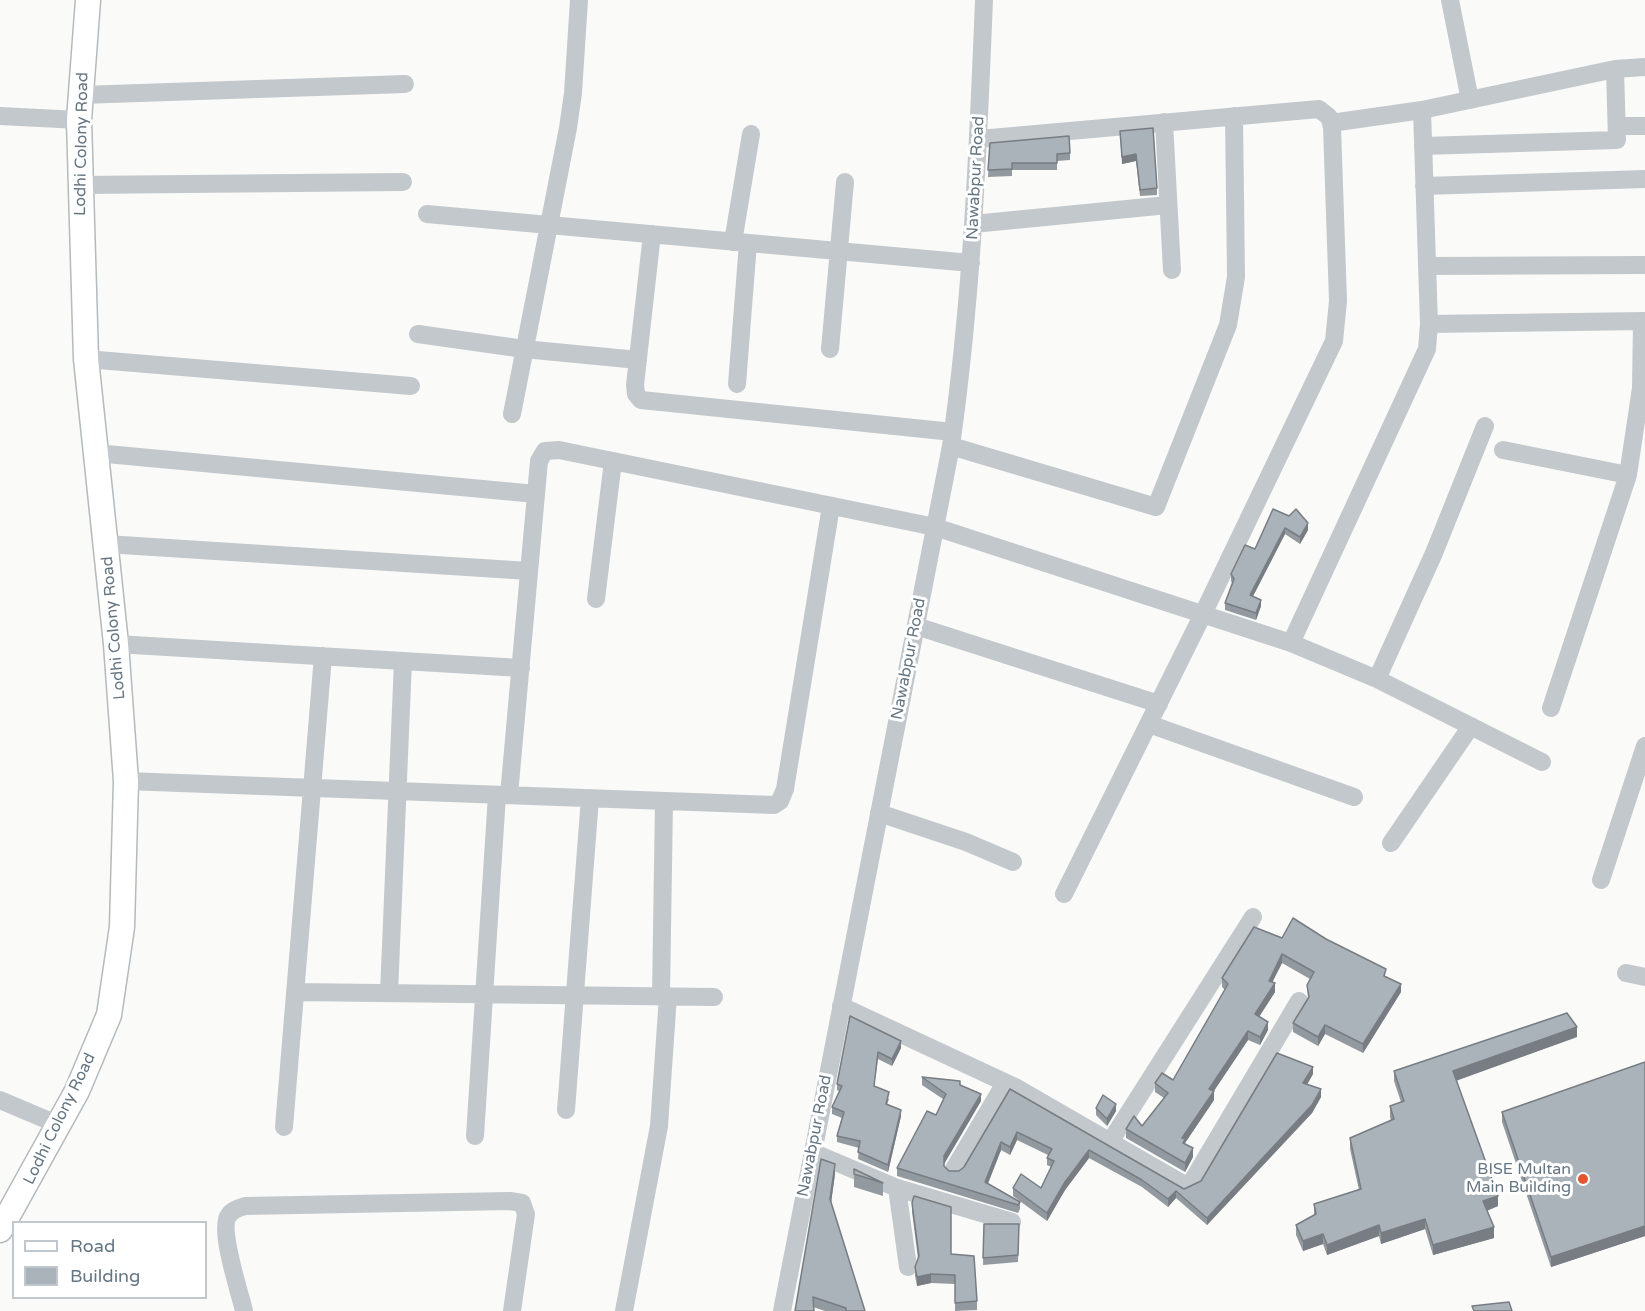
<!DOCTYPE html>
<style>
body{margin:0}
#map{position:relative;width:1645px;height:1311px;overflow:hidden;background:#fafaf8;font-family:"Varela Round",sans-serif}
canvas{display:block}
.legend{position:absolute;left:12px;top:1221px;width:195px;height:78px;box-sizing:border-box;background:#fff;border:2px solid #c1c8cd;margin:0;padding:8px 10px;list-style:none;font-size:18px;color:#657683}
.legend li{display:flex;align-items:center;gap:12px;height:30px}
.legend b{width:30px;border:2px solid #c1c8cd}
</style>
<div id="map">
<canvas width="1645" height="1311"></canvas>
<ul class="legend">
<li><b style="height:8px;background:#fff"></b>Road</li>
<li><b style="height:16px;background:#aab3b9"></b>Building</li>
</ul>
</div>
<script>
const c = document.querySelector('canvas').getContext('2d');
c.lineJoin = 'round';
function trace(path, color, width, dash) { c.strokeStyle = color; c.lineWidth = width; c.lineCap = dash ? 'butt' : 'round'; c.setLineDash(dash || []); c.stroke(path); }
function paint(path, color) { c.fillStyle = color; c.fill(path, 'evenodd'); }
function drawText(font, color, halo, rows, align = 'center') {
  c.font = font + ' "Varela Round",sans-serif'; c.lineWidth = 6; c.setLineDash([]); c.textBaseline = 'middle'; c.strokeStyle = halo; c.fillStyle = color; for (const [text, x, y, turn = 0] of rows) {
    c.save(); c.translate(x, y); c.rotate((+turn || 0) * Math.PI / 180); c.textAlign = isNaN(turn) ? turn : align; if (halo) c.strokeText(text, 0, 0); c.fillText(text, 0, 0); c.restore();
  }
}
const major = new Path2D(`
 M0 1230 77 1091 109 1015 122 927 126 781 116 644 86 359 79 120 88 0`);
trace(major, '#b5babe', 27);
trace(new Path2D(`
 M1450 0 1470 100
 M81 95 405 84
 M0 116 79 120
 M1164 122 1172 270
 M1331 123 1422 110 1615 69 1645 67
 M1617 126H1645
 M979 139 1319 109 1329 117 1332 127 1338 301 1334 341 1203 614 1064 894
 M1423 146 1617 140 1615 69
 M80 185 403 182
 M1424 186 1645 179
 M427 214 971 263
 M973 224 1168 205
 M652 234 635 385 636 394 641 400 953 432
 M733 242 751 134
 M1427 266 1645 265
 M1429 324 1645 321
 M418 334 524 349 638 360
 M830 349 845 182
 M86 359 411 386
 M737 384 748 243
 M512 414 568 128 573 93 579 0
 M951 446 1156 507 1228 325 1236 277 1234 116
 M1503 450 1628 475
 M96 453 536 494
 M106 544 529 571
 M596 599 613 461
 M916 626 1159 704
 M1291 643 1427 349 1429 324 1422 110
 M116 644 521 668
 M1377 679 1434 553 1485 426
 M1551 708 1628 475 1641 388 1642 321
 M1149 724 1354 797
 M126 781 774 805 780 801 785 789 831 506
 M509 795 539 461 545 451 559 450 935 527 1291 643 1377 679 1542 762
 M879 813 966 842 1013 862
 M1391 843 1471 726
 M1601 880 1645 746
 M1626 973 1645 977
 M295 992 714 997
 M389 993 403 661
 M661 996 664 802
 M841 1006 1017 1088 1185 1185 1191 1183 1299 1001
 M0 1100 59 1125
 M566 1110 590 798
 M284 1127 323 656
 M475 1136 497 795
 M1110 1142 1253 917
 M812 1152 897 1188 1012 1222
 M954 1169 1005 1083
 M897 1188 908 1267
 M244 1311C240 1293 218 1228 229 1215 232 1210 239 1208 245 1206L510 1201 522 1203 526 1214 512 1311
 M624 1311 659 1126 668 996
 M782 1311 951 446C972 298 978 149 984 0`), '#c3c8cc', 18);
trace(major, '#fff', 24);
paint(new Path2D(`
 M1120 131 1157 188V195L1140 196 1136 161 1122 164Z
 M990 143 1070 153V160L1057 161V170H1012V176L988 177Z
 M1289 516 1308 530 1300 544 1285 534 1253 596 1261 606 1256 620 1225 610V603L1232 583 1231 581V574L1255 549Z
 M1254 927 1386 977 1401 992 1363 1053 1325 1034 1318 1046 1293 1032V1023L1308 999 1307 985 1310 979 1282 963 1272 982 1275 992 1259 1017 1268 1030 1260 1045 1248 1040 1214 1091V1100L1185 1143 1193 1157 1185 1172 1126 1138V1129L1142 1126 1164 1098 1155 1092V1083L1173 1080 1225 990 1222 987V978Z
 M850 1016 901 1048 892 1066 878 1059 874 1086 889 1099 887 1105 901 1116 888 1172 858 1159 859 1148 837 1142V1136L842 1118 832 1114V1107L839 1091 837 1090V1084Z
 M1577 1037 1456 1080 1498 1206 1487 1211 1494 1238 1433 1255 1425 1229 1381 1244 1379 1236 1327 1255 1323 1244 1303 1251 1296 1235V1225L1314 1216V1204L1359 1190 1350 1149V1138L1391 1121 1390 1117V1106L1401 1102 1394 1081V1071Z
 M1645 1062V1236L1551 1267 1502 1122V1112Z
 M1313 1074 1307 1085 1321 1097 1312 1113 1207 1225 1176 1198 1168 1207 1142 1187 1089 1158 1065 1190 1047 1221 1013 1196V1188H1041L1051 1167 1047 1165V1158L1048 1155 1017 1140 1010 1155 1001 1150 988 1184 1020 1202V1209L1018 1213 897 1176V1168L936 1115 943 1099 922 1085V1077L960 1086 981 1101 944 1164V1166L949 1171H959L964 1167 1010 1089 1184 1189 1201 1181Z
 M1096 1108 1116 1111 1107 1126 1096 1115Z
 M835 1174 831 1203 865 1311H825L813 1307 798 1296Z
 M854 1174 883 1183V1196L854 1187Z
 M912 1203 951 1254 977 1301V1310L955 1311V1284L931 1283 917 1286 915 1276V1267L918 1259 912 1212Z
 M984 1224H1019L1018 1262 983 1265Z`), '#929a9f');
paint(new Path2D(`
 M1136 154V161L1122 164V157Z
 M1308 523V530L1300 544V537Z
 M1285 528V534L1250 602V595Z
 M1261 600V606L1256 620V613Z
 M1282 954V963L1269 989V981Z
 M1275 983V992L1255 1023V1014Z
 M1401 984V992L1363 1053V1044Z
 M1268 1022V1030L1260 1045V1037Z
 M1325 1025V1034L1318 1046V1037Z
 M1577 1027V1037L1453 1082V1071Z
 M1248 1031V1040L1209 1098V1089Z
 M901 1041V1048L892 1066V1059Z
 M1313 1067V1074L1303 1091V1083Z
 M1321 1089V1097L1312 1113 1207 1225V1218Z
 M1214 1091V1100L1185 1143V1148L1182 1138Z
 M981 1094V1101L944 1164V1156Z
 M1116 1104V1111L1107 1126V1119Z
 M901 1110V1116L888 1172V1165Z
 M1017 1132V1140L1010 1155V1147Z
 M1001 1142V1150L985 1190V1182Z
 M1193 1148V1157L1185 1172V1163Z
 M1089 1150V1158L1065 1190 1047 1221V1213L1065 1182Z
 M835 1164V1174L830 1210V1199Z
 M1176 1191V1198L1168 1207V1199Z
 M1498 1196V1206L1483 1212V1201Z
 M1425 1219V1229L1381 1244V1233Z
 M1379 1225V1236L1327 1255V1245Z
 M1645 1226V1236L1551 1267V1257Z
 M1494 1227V1238L1433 1255V1245Z
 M1323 1234V1244L1303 1251V1241Z
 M931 1274V1283L917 1286V1277Z`), '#777d82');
const building = new Path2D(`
 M1153 128 1157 188 1140 190 1136 154 1122 157 1120 131Z
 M1069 136 1070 153 1057 154V163H1012V169L988 170 990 143Z
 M1273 509 1289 516 1296 509 1308 523 1300 537 1285 528 1250 595 1261 600 1256 613 1225 603 1234 579 1231 574 1245 545 1255 549Z
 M1293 918 1326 939 1386 969 1384 976 1401 984 1363 1044 1325 1025 1318 1037 1293 1023 1309 997 1307 985 1314 972 1282 954 1269 981 1275 983 1255 1014 1268 1022 1260 1037 1248 1031 1209 1089 1214 1091 1182 1138 1185 1139 1183 1143 1193 1148 1185 1163 1126 1129 1134 1116 1142 1126 1168 1093 1155 1083 1162 1073 1173 1080 1228 984 1222 978 1254 927 1282 938Z
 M1567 1013 1577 1027 1453 1071 1498 1196 1483 1201 1494 1227 1433 1245 1425 1219 1381 1233 1379 1225 1327 1245 1323 1234 1303 1241 1296 1225 1316 1214 1314 1204 1361 1189 1350 1138 1394 1119 1390 1106 1404 1101 1394 1071Z
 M850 1016 901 1041 892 1059 878 1052 874 1086 889 1092 886 1104 901 1110 888 1165 858 1152 860 1141 837 1136 844 1112 832 1107 842 1086 837 1084Z
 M1277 1053 1313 1067 1303 1083 1321 1089 1312 1105 1207 1218 1176 1191 1168 1199 1142 1180 1089 1150 1065 1182 1047 1213 1013 1188 1021 1174 1041 1188 1054 1161 1047 1158 1052 1149 1017 1132 1010 1147 1001 1142 985 1182 1020 1202 1018 1205 897 1168 927 1111 936 1115 946 1094 922 1077 960 1081V1085L981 1094 944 1156V1166L949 1171H959L964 1167 1010 1089 1184 1189 1201 1181Z
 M1645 1062V1226L1551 1257 1502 1112Z
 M1103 1095 1116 1104 1107 1119 1096 1108Z
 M821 1159 835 1164 830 1199 865 1311H846V1308L813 1297 814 1311H795Z
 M854 1169 883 1183 854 1174Z
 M914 1196 951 1207V1254L974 1256 977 1301 955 1303V1275L931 1274 917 1277 915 1267 919 1256 912 1203Z
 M984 1224H1019L1018 1255 983 1258Z
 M1509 1302 1512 1311H1474L1472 1306Z`);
paint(building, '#aab3b9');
trace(building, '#777d82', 1.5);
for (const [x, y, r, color] of [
 [1583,1179,6,"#e4572e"]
]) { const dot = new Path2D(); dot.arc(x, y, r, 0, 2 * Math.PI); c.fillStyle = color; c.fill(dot); trace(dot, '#fff', 2); }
drawText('16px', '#657683', '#fff', [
 ["Lodhi Colony Road",82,144,-89],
 ["Nawabpur Road",976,178,-87],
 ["Lodhi Colony Road",114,628,-95],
 ["Nawabpur Road",909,659,-79],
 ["Lodhi Colony Road",60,1119,-64],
 ["Nawabpur Road",815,1136,-79]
]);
drawText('16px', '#657683', '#fff', [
 ["BISE Multan",1571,1170],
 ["Main Building",1571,1188]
], 'right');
</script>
